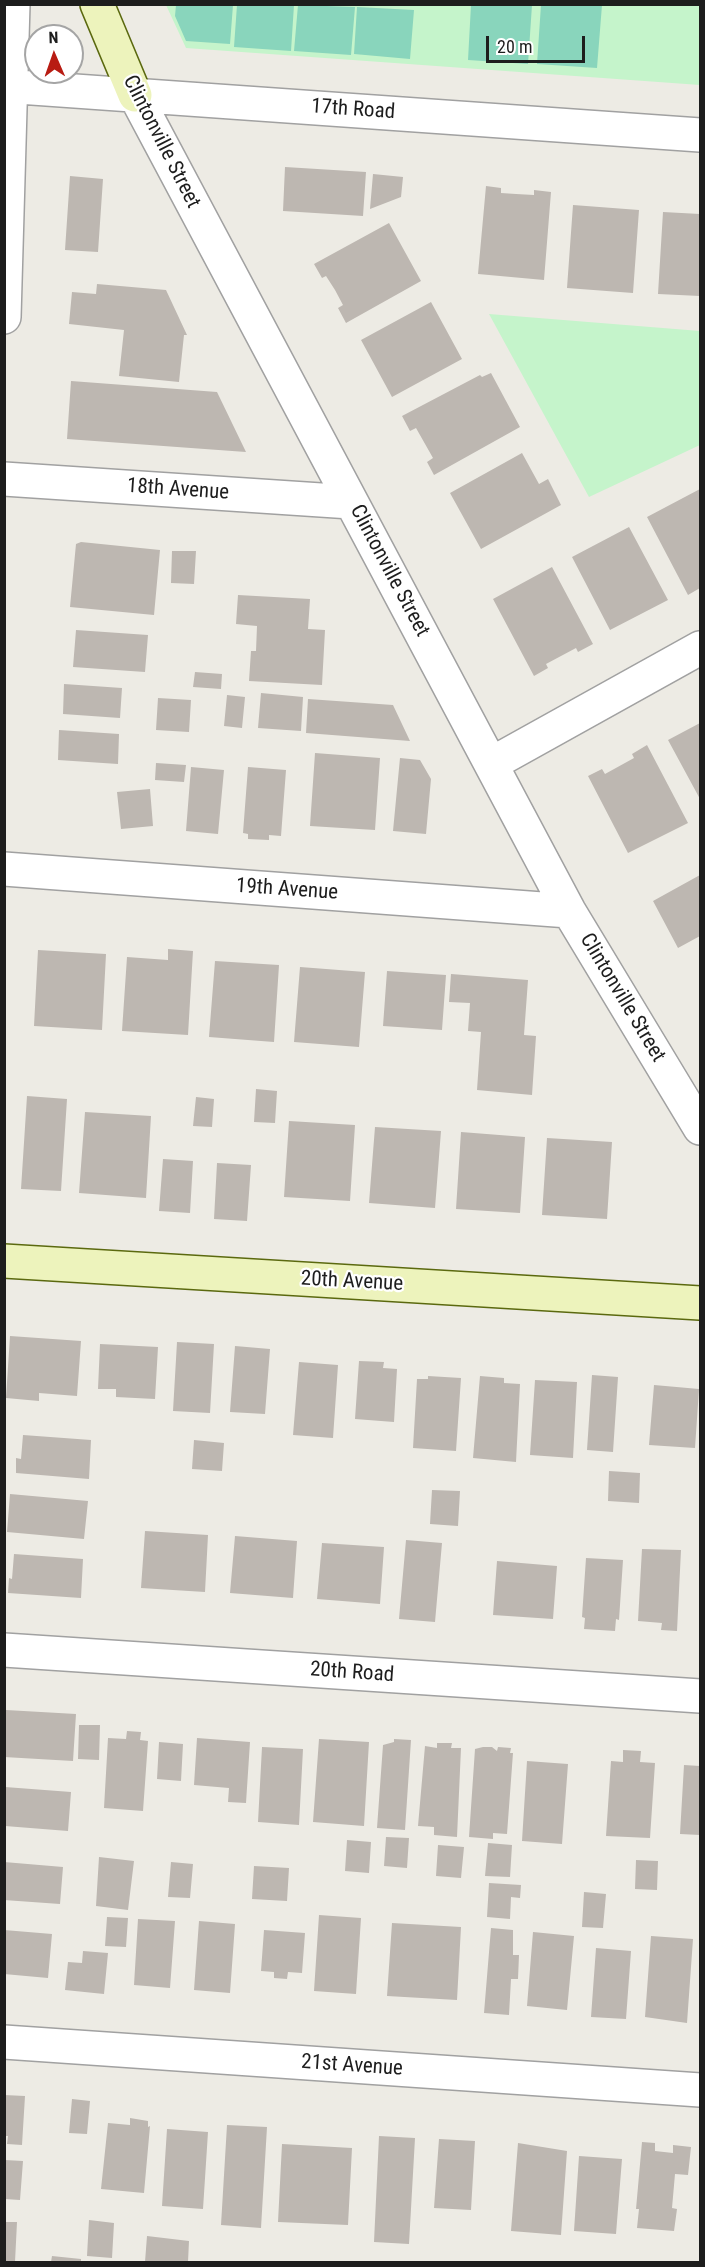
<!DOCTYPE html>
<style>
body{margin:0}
#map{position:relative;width:705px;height:2267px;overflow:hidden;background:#edebe4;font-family:"Roboto Condensed",sans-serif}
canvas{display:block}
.frame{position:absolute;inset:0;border:6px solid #1d1d1d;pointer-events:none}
.north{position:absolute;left:24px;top:24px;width:60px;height:60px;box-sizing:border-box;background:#fff;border:2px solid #a5a5a5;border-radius:50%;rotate:358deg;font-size:16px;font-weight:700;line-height:24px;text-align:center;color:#1d1d1d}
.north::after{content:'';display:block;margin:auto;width:21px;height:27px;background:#b81c13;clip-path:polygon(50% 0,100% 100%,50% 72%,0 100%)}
.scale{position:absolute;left:486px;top:36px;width:99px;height:27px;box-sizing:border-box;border:3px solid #1d1d1d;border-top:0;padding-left:8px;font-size:18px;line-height:21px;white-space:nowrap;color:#1d1d1d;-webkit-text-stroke:4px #fff;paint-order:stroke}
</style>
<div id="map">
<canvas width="705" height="2267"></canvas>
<div class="frame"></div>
<div class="north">N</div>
<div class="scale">20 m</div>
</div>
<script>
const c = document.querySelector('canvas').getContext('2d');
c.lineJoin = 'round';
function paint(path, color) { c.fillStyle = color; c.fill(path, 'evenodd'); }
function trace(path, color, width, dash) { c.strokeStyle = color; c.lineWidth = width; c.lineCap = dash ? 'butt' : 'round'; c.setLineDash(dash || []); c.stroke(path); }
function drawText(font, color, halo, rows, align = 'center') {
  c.font = font + ' "Roboto Condensed",sans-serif'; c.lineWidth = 4.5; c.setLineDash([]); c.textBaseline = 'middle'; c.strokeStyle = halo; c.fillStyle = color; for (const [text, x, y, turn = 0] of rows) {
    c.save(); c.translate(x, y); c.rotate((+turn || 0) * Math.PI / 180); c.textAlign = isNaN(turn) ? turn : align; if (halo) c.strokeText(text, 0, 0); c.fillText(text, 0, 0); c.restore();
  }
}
paint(new Path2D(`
 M166 5H700V85L186 48Z
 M489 314 700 331V445L589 497Z`), '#c5f4cb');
paint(new Path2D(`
 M176 5H233L230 44 186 41 175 16Z
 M237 5H294L291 51 234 47Z
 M298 5 355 7 351 55 294 51Z
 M471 5H532L528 64 468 60Z
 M541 5H602L597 68 537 64Z
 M357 7 414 10 410 59 354 54Z`), '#89d5bc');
paint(new Path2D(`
 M285 167 366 172 363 216 283 211Z
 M373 174 403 177 401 197 370 209Z
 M70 176 103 179 98 252 65 250Z
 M486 186 501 188V193L516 194 534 195V190L551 192 544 280 478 274Z
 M573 205 639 210 633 293 567 288Z
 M663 212 700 214V296L658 294Z
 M389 223 421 281 346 323 338 308 343 305 335 290 326 276 322 278 314 264Z
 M97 284 166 290 187 335H184L179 382 119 376 124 330 69 324 72 292 96 294Z
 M431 302 462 359 392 397 361 340Z
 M491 373 520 427 434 475 427 462 433 458 416 428 410 431 402 416 480 375 482 377Z
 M71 381 217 392 246 452 67 439Z
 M522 453 539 484 548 479 561 505 481 549 450 493Z
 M700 489V588L688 595 647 517Z
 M629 527 668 600 610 630 572 557Z
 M81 542 160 550 154 615 70 607 76 544Z
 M172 551H196L194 584 171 583Z
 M552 567 593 644 578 652 576 648 546 664 548 668 534 676 493 599Z
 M238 595 310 599 308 629 325 630 322 685 249 681 251 651H256L257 626 236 624Z
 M76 630 148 635 145 672 73 667Z
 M195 672 222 674 221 689 193 687Z
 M64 684 122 688 120 718 63 714Z
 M261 693 303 697 301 731 258 728Z
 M227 695 245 697 242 728 224 726Z
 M158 698 191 700 189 732 156 730Z
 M308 699 393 705 410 741 306 733Z
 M700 723V799L668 740Z
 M59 730 119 734 118 764 58 760Z
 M647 745 688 823 628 853 588 776 602 769 605 774 634 758 632 754Z
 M315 753 380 758 375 830 310 826Z
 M400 758 420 760 431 779 426 834 393 831Z
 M156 763 186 765 184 782 155 780Z
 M191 767 224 770 218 834 186 831Z
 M248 767 286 770 281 836 269 835V840L248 839V834L243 833Z
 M150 789 153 826 121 829 117 792Z
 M700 875V936L678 948 653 901Z
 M168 949 193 951 188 1035 122 1031 127 957 168 960Z
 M38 950 106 954 102 1030 34 1026Z
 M215 961 279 965 274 1042 209 1037Z
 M300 967 365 972 359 1047 294 1042Z
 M387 971 446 975 442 1030 383 1026Z
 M451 974 528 980 524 1035 536 1036 532 1095 477 1090 481 1032 468 1031 470 1003 449 1002Z
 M256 1089 277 1091 275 1123 254 1122Z
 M27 1096 67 1099 61 1191 21 1189Z
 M196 1097 214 1099 212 1127 193 1126Z
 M85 1112 151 1116 146 1198 79 1193Z
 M289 1121 355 1125 350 1201 284 1197Z
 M375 1127 441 1131 435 1208 369 1203Z
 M461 1132 525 1137 520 1213 456 1209Z
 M547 1138 612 1142 607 1219 542 1215Z
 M163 1159 193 1161 190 1213 159 1211Z
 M217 1163 251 1165 247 1221 214 1219Z
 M10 1336 81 1341 77 1396 39 1393V1401L6 1398Z
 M177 1342 214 1344 210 1413 173 1411Z
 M100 1344 158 1347 155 1399 116 1397V1389H98Z
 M235 1346 270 1349 265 1414 230 1412Z
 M359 1361 384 1362 383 1368 397 1369 394 1422 355 1419Z
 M299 1362 338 1365 333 1438 293 1435Z
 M592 1375 618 1377 613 1452 587 1450Z
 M428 1376 461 1378 456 1451 413 1448 417 1379H428Z
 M480 1376 504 1378V1383L520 1384 516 1462 473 1458Z
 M535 1380 577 1382 573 1458 530 1455Z
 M654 1385 699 1389 695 1448 649 1445Z
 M23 1435 91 1440 89 1479 16 1473V1458L21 1459Z
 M194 1440 224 1443 222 1471 192 1469Z
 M609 1471 640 1473 639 1503 608 1501Z
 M432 1490 460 1491 458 1526 430 1524Z
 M10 1494 88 1501 84 1539 7 1532Z
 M145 1531 208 1535 205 1592 141 1588Z
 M235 1536 297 1541 293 1598 230 1593Z
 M406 1540 442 1543 435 1622 399 1619Z
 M322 1543 384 1547 380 1604 317 1599Z
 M642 1549 681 1550 677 1631 661 1630 662 1623 638 1621Z
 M14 1554 83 1559 81 1598 8 1593 9 1578 12 1579Z
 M586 1558 623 1560 619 1620 616 1619 615 1631 584 1629 585 1618 582 1617Z
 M497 1561 557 1566 553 1619 493 1615Z
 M6 1710 76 1714 73 1761 4 1757Z
 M79 1725H100L99 1760 78 1759Z
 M127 1731 141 1732 140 1740 148 1741 143 1811 104 1808 108 1738 126 1739Z
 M197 1738 250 1742 246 1803 228 1802 229 1788 194 1785Z
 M319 1739 369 1742 364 1826 313 1822Z
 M394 1739 411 1740 405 1830 377 1828 383 1745 394 1742Z
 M159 1742 183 1744 181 1781 157 1779Z
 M437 1743H452L451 1748H461L457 1837 434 1835V1827L418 1826 425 1746 437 1748Z
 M262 1747 303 1749 299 1825 258 1822Z
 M483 1747H492L497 1751 498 1747 511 1748 510 1753H513L507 1834 493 1833V1839L469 1837 475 1749Z
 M623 1750 641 1751 640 1762 655 1763 650 1838 606 1836 611 1761 623 1762Z
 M527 1761 568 1764 562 1844 522 1841Z
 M684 1765 700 1766V1835L680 1834Z
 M5 1787 71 1792 68 1831 5 1826Z
 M386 1837 409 1838 407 1868 384 1866Z
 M347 1840 371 1842 369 1873 345 1871Z
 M488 1843 512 1845 510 1877 485 1876Z
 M438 1845 464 1847 461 1878 436 1876Z
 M99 1857 134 1861 128 1910 96 1906Z
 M636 1860 658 1861 657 1890 635 1889Z
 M4 1862 63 1867 60 1904 4 1900Z
 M171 1862 193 1864 190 1898 168 1897Z
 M254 1866 289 1868 287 1901 252 1899Z
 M489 1883 521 1885 520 1898 511 1897 510 1919 487 1917Z
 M584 1892 606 1894 603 1928 582 1927Z
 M319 1915 361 1918 356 1994 314 1991Z
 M107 1917 128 1918 126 1947 105 1946Z
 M138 1919 175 1921 170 1988 134 1985Z
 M199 1921 235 1924 230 1993 194 1990Z
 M392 1923 461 1927 457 2000 387 1996Z
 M491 1928 513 1930V1955H519L518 1979H511L509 2015 484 2013Z
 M4 1930 52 1934 48 1978 4 1974Z
 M264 1930 305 1933 302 1973 288 1972 287 1979 274 1978V1972L261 1971Z
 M533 1932 574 1936 567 2010 527 2006Z
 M651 1936 693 1939 687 2023 645 2017Z
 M596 1948 631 1951 626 2019 591 2017Z
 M83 1951 108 1953 104 1994 65 1990 68 1962 82 1963Z
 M4 2095 25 2096 22 2145 7 2144 8 2136H4Z
 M72 2099 90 2101 87 2134 69 2133Z
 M130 2118 148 2121V2127L150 2126 144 2193 101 2189 108 2123 130 2125Z
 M227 2125 267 2127 261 2228 221 2225Z
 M167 2129 208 2132 203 2209 162 2206Z
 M379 2136 415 2138 409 2244 374 2242Z
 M439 2139 475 2141 471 2210 434 2208Z
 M642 2142 655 2143V2151L673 2153V2145L691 2147 688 2175 675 2174 672 2208 677 2209 674 2231 637 2228 639 2209H636Z
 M518 2143 567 2151 561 2235 511 2231Z
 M282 2144 352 2148 348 2225 278 2222Z
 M579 2156 622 2159 616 2234 574 2231Z
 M5 2160 23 2161 20 2200 5 2199Z
 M89 2220 114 2223 112 2258 87 2256Z
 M4 2222H17L15 2262 4 2261Z
 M147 2236 189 2241 188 2262H145Z
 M52 2256 81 2259V2262H51Z`), '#bdb7b1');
const street = new Path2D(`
 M4 86 700 135
 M135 95 569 911 700 1128
 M4 317 13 4
 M4 479 351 502
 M493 763 700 648
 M4 869 569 911
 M4 1650 700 1696
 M4 2042 700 2090`);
const secondary = new Path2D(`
 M97 4 135 95
 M4 1261 700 1303`);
trace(street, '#a1a1a1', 36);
trace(secondary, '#5b690f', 36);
trace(street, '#fff', 33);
trace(secondary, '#edf3bc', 33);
drawText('21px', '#1d1d1d', '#fff', [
 ["17th Road",353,110,4],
 ["Clintonville Street",161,142,63],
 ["18th Avenue",178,490,4],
 ["Clintonville Street",389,571,62],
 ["19th Avenue",287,890,4],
 ["Clintonville Street",622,998,59],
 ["20th Avenue",352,1282,3],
 ["20th Road",352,1673,4],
 ["21st Avenue",352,2066,4]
]);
</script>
